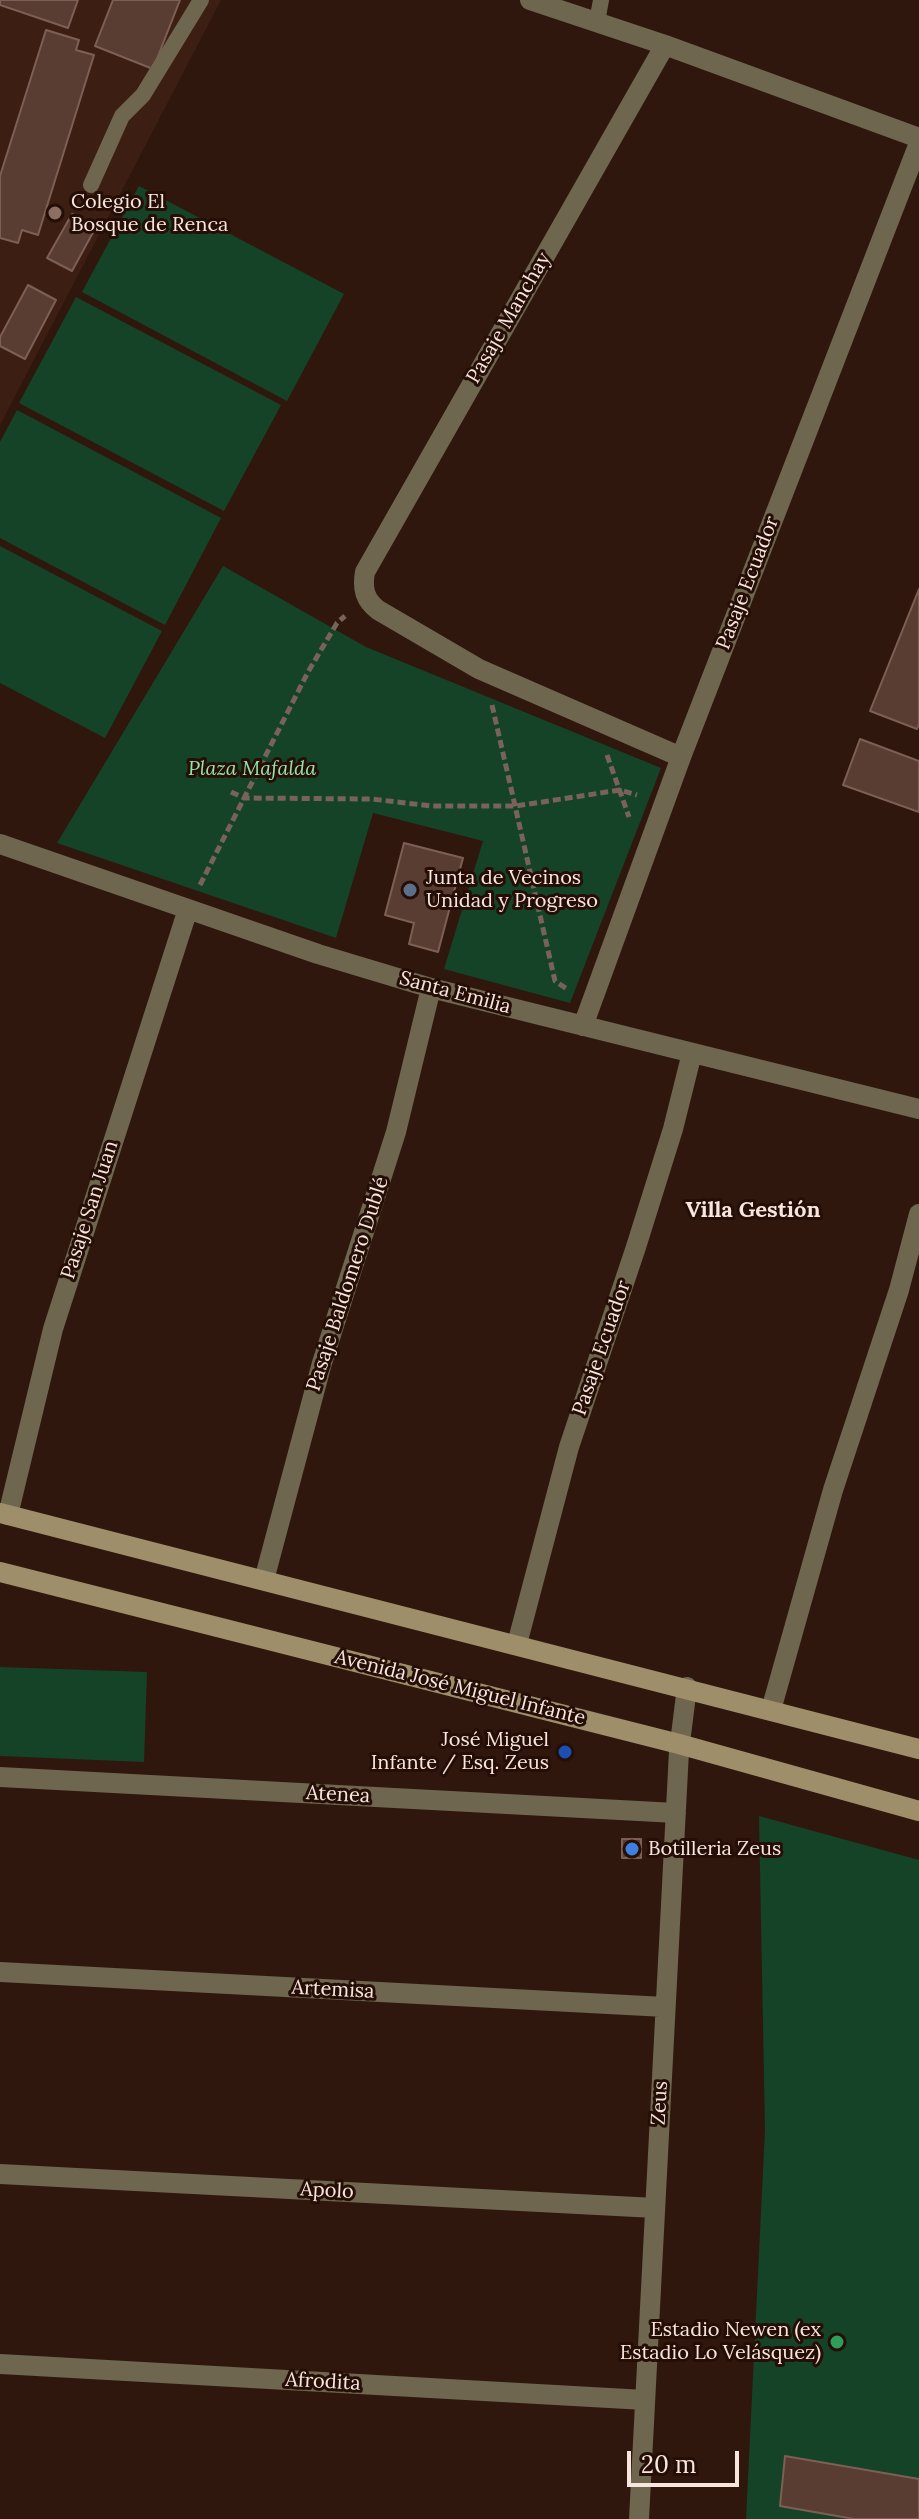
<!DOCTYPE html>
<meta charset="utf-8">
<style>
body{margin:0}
#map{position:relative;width:919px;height:2519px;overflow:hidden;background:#2f170e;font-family:Lora,serif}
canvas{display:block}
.scale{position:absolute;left:627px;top:2451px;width:112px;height:36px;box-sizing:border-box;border:4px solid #f7e5de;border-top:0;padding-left:10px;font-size:24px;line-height:28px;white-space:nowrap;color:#f7e5de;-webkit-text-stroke:6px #250e06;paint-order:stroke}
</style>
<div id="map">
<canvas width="919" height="2519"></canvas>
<div class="scale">20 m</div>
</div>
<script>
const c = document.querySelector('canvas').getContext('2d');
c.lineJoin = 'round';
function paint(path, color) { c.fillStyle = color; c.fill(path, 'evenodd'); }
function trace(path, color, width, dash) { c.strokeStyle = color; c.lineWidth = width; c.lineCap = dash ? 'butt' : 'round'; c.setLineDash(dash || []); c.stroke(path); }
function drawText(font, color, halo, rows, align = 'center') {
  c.font = font + ' Lora,serif'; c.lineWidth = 6; c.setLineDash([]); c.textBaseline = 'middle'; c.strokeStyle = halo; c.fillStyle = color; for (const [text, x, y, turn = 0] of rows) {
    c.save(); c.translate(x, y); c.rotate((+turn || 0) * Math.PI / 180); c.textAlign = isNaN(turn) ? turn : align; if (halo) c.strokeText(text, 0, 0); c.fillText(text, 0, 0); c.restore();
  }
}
paint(new Path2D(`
 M0 0H221L0 425Z`), '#3d1e12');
paint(new Path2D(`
 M139 186 344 294 287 401 82 292Z
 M76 297 281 405 224 511 19 403Z
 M17 410 221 518 165 625 0 538V442Z
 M0 546 162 631 105 738 0 683Z
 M223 566 366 647 661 768 570 1003 444 969 483 841 373 813 336 938 57 843Z
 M0 1667 147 1672 144 1762 0 1756Z
 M759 1816 919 1860V2519H746L765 2130Z`), '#154327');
const building = new Path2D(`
 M0 0H78L68 28 0 5Z
 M113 0H180L153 69 95 46Z
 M46 30 79 40 76 50 94 55 38 235 22 230 18 243 0 238V176Z
 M72 214 96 227 72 271 47 258Z
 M28 285 56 300 25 359 0 346V337Z
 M919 589V724L917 729 870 711Z
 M860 739 919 761V812L843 785Z
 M404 843 463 858 438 952 409 944 414 923 385 915Z
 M622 1839H641V1858H622Z
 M785 2456 919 2479V2519H854L780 2506Z`);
paint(building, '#593d33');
trace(building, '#7d5f55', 2);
trace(new Path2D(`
 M492 705 555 981 567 989
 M607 755 629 817
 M231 792 244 798 372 799 431 806H516L620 790 637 795
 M200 885 308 672 337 623 345 616`), '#78625a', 5, [8, 4]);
trace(new Path2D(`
 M597 22 601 0
 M91 185 122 116 143 95 201 0`), '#6f664f', 16);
trace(new Path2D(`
 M530 0 665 45 919 138
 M665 45 365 572C362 589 365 600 378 610L479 669 681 757
 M0 844 318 954 431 988 919 1109
 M583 1026 681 757 919 143
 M8 1515 53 1329 188 909
 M264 1580 322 1363 396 1132 431 988
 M517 1644 569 1447 636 1247 673 1129 692 1053
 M771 1710 833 1490 899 1290 919 1214
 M0 1777 676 1813
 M0 1972 665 2007
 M0 2174 655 2208
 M0 2364 645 2400
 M639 2519 679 1751 687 1687`), '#6f664f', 20);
trace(new Path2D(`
 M0 1513 919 1749
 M0 1572 679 1744 919 1811`), '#9e8f6a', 20);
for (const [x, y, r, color] of [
 [55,213,8,"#8d6e63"],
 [410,890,8,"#5c6f8a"],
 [565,1752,8,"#1a4fb4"],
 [632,1849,8,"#3f7fe0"],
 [837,2342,8,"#2e9e5b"]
]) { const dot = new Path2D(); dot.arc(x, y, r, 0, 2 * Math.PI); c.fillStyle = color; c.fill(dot); trace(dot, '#250e06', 3); }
drawText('20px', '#f7e5de', '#250e06', [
 ["Colegio El",71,202],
 ["Bosque de Renca",71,225],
 ["Junta de Vecinos",426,878],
 ["Unidad y Progreso",426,901],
 ["José Miguel",549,1740,"right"],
 ["Infante / Esq. Zeus",549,1763,"right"],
 ["Botilleria Zeus",648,1849],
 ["Estadio Newen (ex",821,2330,"right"],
 ["Estadio Lo Velásquez)",821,2353,"right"]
], 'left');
drawText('20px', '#f7e5de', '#250e06', [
 ["Pasaje Manchay",509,318,-60],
 ["Pasaje Ecuador",748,583,-69],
 ["Santa Emilia",455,993,15],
 ["Pasaje San Juan",90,1210,-72],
 ["Pasaje Baldomero Dublé",348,1284,-72],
 ["Pasaje Ecuador",602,1348,-71],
 ["Avenida José Miguel Infante",460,1688,14],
 ["Atenea",338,1795,3],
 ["Artemisa",333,1990,3],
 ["Zeus",660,2103,-87],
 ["Apolo",327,2191,3],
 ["Afrodita",323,2382,3]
]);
drawText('italic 20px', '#94e4ad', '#250e06', [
 ["Plaza Mafalda",252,769]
]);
drawText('bold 22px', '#f7e5de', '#250e06', [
 ["Villa Gestión",753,1211]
]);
</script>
